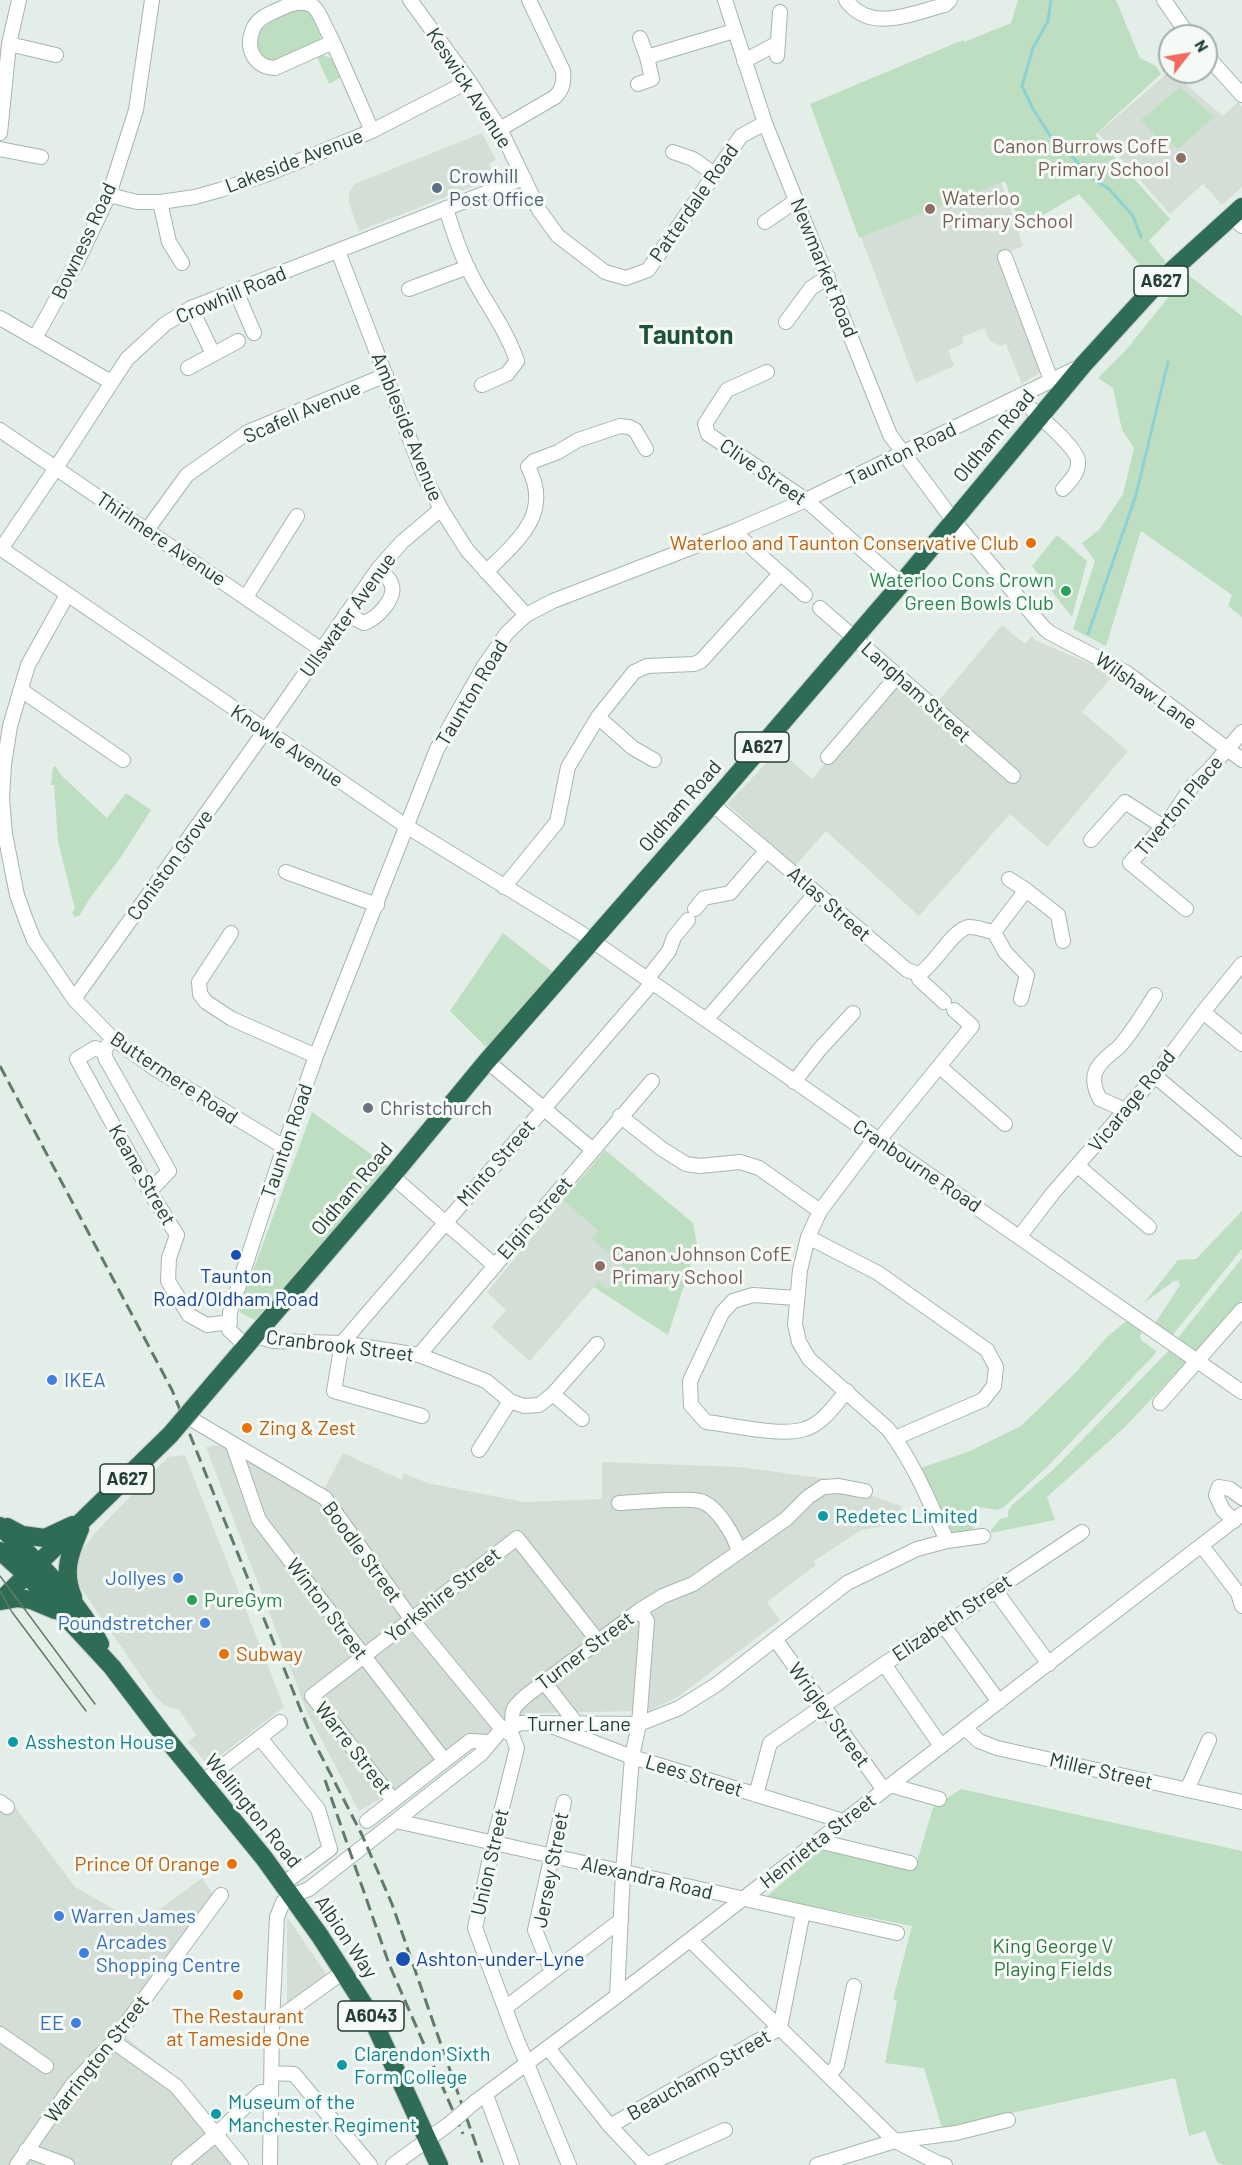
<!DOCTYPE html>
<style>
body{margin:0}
#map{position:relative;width:1242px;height:2165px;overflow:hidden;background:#e4eee8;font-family:Barlow,sans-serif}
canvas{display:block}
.north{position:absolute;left:1158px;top:24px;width:60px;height:60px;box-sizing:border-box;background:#f5faf7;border:2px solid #a1afa9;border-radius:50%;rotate:59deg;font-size:16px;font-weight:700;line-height:24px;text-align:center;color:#233f33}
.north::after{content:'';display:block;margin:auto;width:21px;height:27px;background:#f1695f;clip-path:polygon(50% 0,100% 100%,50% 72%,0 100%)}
</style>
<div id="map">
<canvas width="1242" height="2165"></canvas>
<div class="north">N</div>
</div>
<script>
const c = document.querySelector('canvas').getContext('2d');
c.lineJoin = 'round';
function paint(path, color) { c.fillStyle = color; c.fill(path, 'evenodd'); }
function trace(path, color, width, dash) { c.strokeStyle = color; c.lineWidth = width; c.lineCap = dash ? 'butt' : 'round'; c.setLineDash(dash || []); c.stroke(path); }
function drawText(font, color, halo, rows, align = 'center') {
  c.font = font + ' Barlow,sans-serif'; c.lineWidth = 6; c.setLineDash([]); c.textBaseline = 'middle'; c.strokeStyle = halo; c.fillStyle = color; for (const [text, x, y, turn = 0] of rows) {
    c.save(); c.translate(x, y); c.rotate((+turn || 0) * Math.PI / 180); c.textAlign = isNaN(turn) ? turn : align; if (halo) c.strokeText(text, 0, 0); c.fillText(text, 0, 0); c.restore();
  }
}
paint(new Path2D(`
 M963 40 1001 181 1023 246 1001 255 1044 370 1022 384 1006 344 1000 346 990 341 984 328 962 337 964 343 948 350 954 366 916 383 813 110Z
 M1170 71 1223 116 1238 102 1242 107V187L1222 205 1203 184 1170 214 1098 133Z
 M482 133 496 160 489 164 494 178 359 231 349 203V192L355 184Z
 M1002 625 1025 644 1032 636 1037 641 1114 674 1082 712 1128 751 1047 847 1010 814 919 916 826 831 795 866 727 804 779 750 812 779 895 681 927 711 942 697Z
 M605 1150 693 1223 697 1245 668 1335 594 1287 530 1361 491 1327 506 1310 487 1292Z
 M218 1445 324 1490 343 1453 402 1480 403 1473 427 1483 524 1502 602 1499V1462L740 1467 843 1481 867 1494 901 1506 905 1523 861 1530 814 1561 816 1565 767 1602 780 1620 678 1697 648 1711 525 1713 502 1729 359 1811 307 1712 206 1447Z
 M185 1455 284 1707 208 1765 188 1742 196 1735 179 1710 164 1705 155 1696 78 1584 76 1568 78 1556 93 1535 168 1457Z
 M0 1795 15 1807 75 1887 140 1924 202 1878 220 1904 125 2037 176 2077 219 2131 240 2165H0Z
 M287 1917 327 1975 287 2005Z`), '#d2ded6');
paint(new Path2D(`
 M1018 0H1116L1140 58 1156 66 1161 74 1095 135 1170 219 1149 241 1166 262 1150 277 1079 194 1021 228 1005 181 859 238 810 104 963 40 964 42 1011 23Z
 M304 7 311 11 323 33 316 45 268 63 259 57C251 22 273 13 304 7Z
 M323 55 333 59 341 77 329 84 317 57Z
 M1180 87 1214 117 1178 149 1162 134 1158 139 1141 120Z
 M1187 274 1242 316V617L1228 606 1232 595 1141 531 1106 646 1073 629 1095 561 1082 543 1099 530 1123 494 1134 448 1122 430 1113 388 1098 378 1126 350Z
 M1057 535 1087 561 1072 617 1032 566Z
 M55 766 62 776 107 818 126 793 151 810 121 857 90 898 79 916 74 917 72 912 75 909 58 842 54 785H51L53 767Z
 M503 933 554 973 486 1047 450 1011Z
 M312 1112 388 1166 255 1320 241 1313 239 1308Z
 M605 1150 693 1223 697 1245 668 1335 594 1287 598 1282 608 1290 626 1268 592 1239 599 1231 563 1200Z
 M1242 1211V1249L1171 1337 1154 1325 1180 1285 1178 1281H1174L1144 1303 1178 1260 1196 1259Z
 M1242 1258V1300L1196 1353 1176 1340Z
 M1129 1319 1143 1330 1140 1336 1141 1340 1156 1351 1155 1354 1049 1465 1003 1508 997 1510 973 1506 970 1514 974 1516 972 1533 955 1536 951 1533 921 1468 970 1451 1021 1426 1076 1372 1108 1336Z
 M1171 1348 1188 1360 1125 1427 1047 1497 1055 1520 991 1533V1530L1000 1519 1008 1517V1511L1012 1505 1054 1469Z
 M961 1789 1242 1851V2165H1224L1217 2162 1205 2131 1189 2136 1175 2078 942 2128 924 2068 885 2063 897 2001 893 1999 912 1926 766 1897 824 1847 915 1868 933 1808Z`), '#bedec1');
trace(new Path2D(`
 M1051 0 1048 21 1033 48 1022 86 1033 109 1051 137 1069 152 1087 175 1109 189 1133 216 1141 237
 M1088 634 1136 495 1168 362`), '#8dd2d0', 3);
const minor = new Path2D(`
 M410 0 469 81 500 129 539 210 558 236 605 272 626 278 648 270 741 136 765 123
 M725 0 765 123 890 435 953 520 1044 628 1050 633 1127 673 1242 760
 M846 0C871 34 911 13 945 5L950 0
 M1164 0 1189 36
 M640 38 647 57
 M333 42 275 68C254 67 245 48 253 29 258 17 271 13 282 8 292 3 303 0 313 6 321 13 324 26 329 34 344 66 358 99 372 131
 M9 44 56 55
 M1206 55 1242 95
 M777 56 780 12
 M744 61 778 43
 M638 84 652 79 647 57 734 31
 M500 129 555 97C563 89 564 82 563 71L529 0
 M0 133 9 44 19 0
 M0 149 41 157
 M673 152 693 159 714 174
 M109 195 137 202H160L195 197 220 190 265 175 372 131 469 81
 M160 202 169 242 182 263
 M446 208C453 232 461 256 473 278 487 305 507 331 517 361L507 374 482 385
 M1232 217 1242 226
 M765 222 797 200
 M338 251 424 476 441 509 467 550 526 615
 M1005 257 1051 380
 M409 289 468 267
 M236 291 254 333
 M191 308 213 354
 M0 318 111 382
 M786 322 811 288 828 277
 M35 338 77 262 109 195 136 110 152 0
 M188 368 238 341
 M767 372 727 390 705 424 708 434 806 500 901 584
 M1018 397C1030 409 1077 446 1078 461 1079 473 1070 481 1063 489
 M0 430 322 650
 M147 530 187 475 248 432 386 375
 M737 530 742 539 805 595
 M0 548 406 826 581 933 1242 1392
 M1 549 56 468 127 359 165 324 191 308 524 178
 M486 572C517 541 553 514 528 467L534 461 558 452 578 440 620 426 629 427 635 430 646 449
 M67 595 28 665 10 726 4 765 2 798 5 834 17 895 26 920 34 940 74 999 112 1038 157 1070 284 1147
 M246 597 297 516
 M820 608 1013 776
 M346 614 364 623C376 619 398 598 391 583 389 577 382 573 378 569
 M21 690 123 760
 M598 717 633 748 654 760
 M828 757 898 675
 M712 804 907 970 919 974V979L944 1002
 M1091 840 1125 802 1162 826
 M286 872 377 905
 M1009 879 1026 890
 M504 887 557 822 568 767 598 717 634 672 647 666 694 664 701 661 780 574
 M695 909 704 898 730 893 767 850
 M1186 909 1130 863 1170 819 1193 785 1208 771 1242 732
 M994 932 1005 952 1027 975 1021 999
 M231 933 199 982 200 994 206 1002 232 1019 316 1056
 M919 974C934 966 955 926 970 927 978 927 986 931 994 932L1026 890 1058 915 1063 941
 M647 979 669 951 674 937 688 920
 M74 999 265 731 378 569 402 542 441 509
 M1203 1012 1242 1044
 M706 1020 816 893
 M107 1046 104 1052 106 1059 169 1171 153 1188
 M104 1052 95 1048 77 1059 150 1192 177 1235 169 1258 168 1281 189 1315 207 1325 230 1322
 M487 1061 593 1150
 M940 1067 1005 1124
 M1155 1076 1242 1149
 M794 1082 819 1050 853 1013
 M1125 1110 1100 1099C1095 1090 1091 1077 1098 1067 1103 1059 1112 1053 1119 1047 1133 1031 1144 1013 1155 995
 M620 1116 662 1149 686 1164 700 1166 740 1162 759 1168 820 1211
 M875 1138 820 1211 808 1237 800 1270 795 1324 799 1342 809 1359 888 1429C914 1463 930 1503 947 1541
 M879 1140 972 1026 954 1010
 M1078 1166 1149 1227
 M392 1176 494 1265
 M1020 1236 1053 1193 1155 1076 1203 1012 1242 964
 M808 1237 878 1273 987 1350 996 1367 994 1386 983 1400 895 1438
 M797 1298 753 1295 733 1301 722 1313 690 1381 691 1405 706 1422C733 1425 781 1437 805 1429 823 1424 835 1404 847 1391
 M256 1336 273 1341 342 1343 419 1355 486 1381 510 1401 524 1406 539 1405 553 1394 597 1344
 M246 1346 229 1330 230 1312 284 1147 316 1056 437 749 484 666 507 633 526 615 553 601 737 530 806 500 1081 366
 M419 1355 652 1081
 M553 1394 582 1419
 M1160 1403 1242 1310
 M186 1416 325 1498 412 1620 502 1729 512 1735 517 1748 493 1844 475 1928 515 2035 569 2165
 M422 1416 334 1391 342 1343 652 983
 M233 1445 259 1520 444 1760
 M479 1450 510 1401
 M619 1503C640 1502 681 1497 700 1501 717 1505 735 1537 739 1552
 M1234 1521 1223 1510 1216 1495 1219 1487 1230 1489 1242 1498
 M1202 1546 1238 1593 1242 1606
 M995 1590 1049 1664
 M640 1610 663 1596 693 1584 786 1519 808 1497 823 1487 839 1486 865 1491
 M944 1626 999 1702
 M775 1639 884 1790
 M884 1664 941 1746
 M544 1682 576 1723
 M513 1725C510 1708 515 1706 527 1695L640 1610 647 1621 639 1724 632 1757 623 1873 617 1996
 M554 1727 632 1757 843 1821
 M965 1728 979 1741 997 1748 1242 1802
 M260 1738 318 1809 330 1849 283 1884
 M202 1782 280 1722
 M890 1785 939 1799
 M1187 1790 1209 1740
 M756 1795 770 1743 884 1664 944 1626 995 1590 1082 1532
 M393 1800 312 1696 517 1538 598 1641
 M0 1802 7 1807
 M367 1821 470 1741 489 1742
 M396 1821 897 1933
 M818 1841 910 1863
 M690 1940 895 2141 938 2163 945 2165
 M552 1972 535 1930 564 1802
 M505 2008 621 1920
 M272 2023 343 1972
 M0 2034 46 2066
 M114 2042 176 2086 241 2165
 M548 2048 610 2126 647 2165
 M272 2073 294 2074 370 2165
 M829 2076 837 2065 854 1986
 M486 2095 512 2165
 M475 2102 617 1996 1242 1514
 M610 2126 780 2028 803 1912
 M26 2150 67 2165
 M17 2165 73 2084 111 2044 221 1895
 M179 2165 215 2135 261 2092H263
 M270 2165 272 2023 277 1917 283 1902 291 1896 309 1889 481 1754 502 1729 522 1723 639 1724 679 1708 716 1685 847 1583 917 1549 947 1541 983 1536
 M393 2165 449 2124
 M646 2165 725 2130
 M817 2165 895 2141 956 2133 1008 2120`);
const highway = new Path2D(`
 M216 1381 392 1176 487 1061 712 804 901 584 1083 365 1156 285 1242 207
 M0 1526C37 1563 76 1596 100 1644
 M7 1527 22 1535 45 1538 73 1525
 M0 1551 28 1576 112 1667 166 1738 264 1858 320 1936 370 2014 439 2165
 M73 1597C62 1572 70 1552 80 1529
 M0 1601 170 1435
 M1 1601 18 1598 31 1600 55 1610`);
trace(minor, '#a6b6ae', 16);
trace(highway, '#c1c9c6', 20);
trace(minor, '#fff', 14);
trace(highway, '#2f6c55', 18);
trace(new Path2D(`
 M0 1576 95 1704
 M0 1591 12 1612 86 1711`), '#5e7b6e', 1.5);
trace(new Path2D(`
 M0 1066 172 1390 312 1738 362 1835 392 1904 483 2165
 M325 1780 389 1964 463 2134`), '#5e7b6e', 3, [12, 6]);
const minorBridge = new Path2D(`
 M449 2124 475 2102`);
const highwayBridge = new Path2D(`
 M170 1435 216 1381`);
trace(minorBridge, '#a6b6ae', 16, []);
trace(highwayBridge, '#c1c9c6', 20, []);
trace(minorBridge, '#fff', 14);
trace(highwayBridge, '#2f6c55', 18);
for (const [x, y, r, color] of [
 [1181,158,6,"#8d6e63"],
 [437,188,6,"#5c6f8a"],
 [930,209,6,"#8d6e63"],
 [1031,543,6,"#e8710a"],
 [1066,591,6,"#2e9e5b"],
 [368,1108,6,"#6b7280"],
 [236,1255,6,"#1a4fb4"],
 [600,1266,6,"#8d6e63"],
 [52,1380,6,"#3f7fe0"],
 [247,1428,6,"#e8710a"],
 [823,1516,6,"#0f9aa8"],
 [178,1578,6,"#3f7fe0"],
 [192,1600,6,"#2e9e5b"],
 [205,1623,6,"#3f7fe0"],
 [224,1654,6,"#e8710a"],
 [13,1742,6,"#0f9aa8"],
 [232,1864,6,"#e8710a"],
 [59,1916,6,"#3f7fe0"],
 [84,1953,6,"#3f7fe0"],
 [403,1959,8,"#1a4fb4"],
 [238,1995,6,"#e8710a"],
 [76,2023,6,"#3f7fe0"],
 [342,2065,6,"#0f9aa8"],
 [216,2114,6,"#0f9aa8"]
]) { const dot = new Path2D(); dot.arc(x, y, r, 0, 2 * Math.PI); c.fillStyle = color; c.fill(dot); trace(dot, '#f5faf7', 2); }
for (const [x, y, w] of [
 [1161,281,54],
 [762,747,54],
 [127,1479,54],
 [371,2016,66]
]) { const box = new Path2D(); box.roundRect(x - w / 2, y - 15, w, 30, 4.5); c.fillStyle = '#f5faf7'; c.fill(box); trace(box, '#233f33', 1.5); }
drawText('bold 18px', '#233f33', null, [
 ["A627",1161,281],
 ["A627",762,747],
 ["A627",127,1479],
 ["A6043",371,2016]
]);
drawText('20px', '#233f33', '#f5faf7', [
 ["Keswick Avenue",469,88,57],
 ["Lakeside Avenue",294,161,-21],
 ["Patterdale Road",694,203,-55],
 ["Bowness Road",84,241,-65],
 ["Newmarket Road",824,268,68],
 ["Crowhill Road",231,295,-23],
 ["Scafell Avenue",302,412,-24],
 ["Ambleside Avenue",407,427,68],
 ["Oldham Road",994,436,-50],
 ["Taunton Road",901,454,-26],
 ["Clive Street",763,472,35],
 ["Thirlmere Avenue",161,539,34],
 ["Ullswater Avenue",348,615,-54],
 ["Wilshaw Lane",1146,691,35],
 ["Langham Street",916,692,42],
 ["Taunton Road",472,693,-59],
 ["Knowle Avenue",287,746,34],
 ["Oldham Road",680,806,-49],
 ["Tiverton Place",1179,806,-50],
 ["Coniston Grove",170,865,-54],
 ["Atlas Street",829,904,41],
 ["Buttermere Road",174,1078,34],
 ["Vicarage Road",1132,1101,-51],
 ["Taunton Road",287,1141,-71],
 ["Minto Street",496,1163,-49],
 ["Cranbourne Road",917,1166,34],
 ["Keane Street",142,1175,60],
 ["Oldham Road",352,1189,-50],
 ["Elgin Street",535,1218,-49],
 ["Cranbrook Street",340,1346,7],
 ["Boodle Street",362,1552,54],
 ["Yorkshire Street",443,1595,-38],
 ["Winton Street",327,1609,53],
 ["Elizabeth Street",952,1618,-34],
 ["Turner Street",585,1651,-37],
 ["Wrigley Street",829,1715,54],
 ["Turner Lane",579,1724],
 ["Warre Street",353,1748,52],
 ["Miller Street",1101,1771,13],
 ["Lees Street",694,1776,17],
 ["Wellington Road",253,1811,51],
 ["Henrietta Street",818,1841,-38],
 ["Union Street",490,1862,-77],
 ["Jersey Street",551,1870,-79],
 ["Alexandra Road",647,1878,13],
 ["Albion Way",346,1937,56],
 ["Warrington Street",97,2059,-52],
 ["Beauchamp Street",699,2075,-30]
]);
drawText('20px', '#785e54', '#f5faf7', [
 ["Canon Burrows CofE",1169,146,"right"],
 ["Primary School",1169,169,"right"],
 ["Waterloo",942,198],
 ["Primary School",942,221],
 ["Canon Johnson CofE",612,1254],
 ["Primary School",612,1277]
], 'left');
drawText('20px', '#4e5e75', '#f5faf7', [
 ["Crowhill",449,176],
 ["Post Office",449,199]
], 'left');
drawText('20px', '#c56008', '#f5faf7', [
 ["Waterloo and Taunton Conservative Club",1019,543],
 ["Zing & Zest",259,1428,"left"],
 ["Subway",236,1654,"left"],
 ["Prince Of Orange",220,1864],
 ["The Restaurant",238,2016,"center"],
 ["at Tameside One",238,2039,"center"]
], 'right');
drawText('20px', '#27864d', '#f5faf7', [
 ["Waterloo Cons Crown",1054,580],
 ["Green Bowls Club",1054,603],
 ["PureGym",204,1600,"left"]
], 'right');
drawText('20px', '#5b616d', '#f5faf7', [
 ["Christchurch",380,1108]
], 'left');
drawText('20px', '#164399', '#f5faf7', [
 ["Taunton",236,1276],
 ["Road/Oldham Road",236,1299],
 ["Ashton-under-Lyne",416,1959,"left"]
]);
drawText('20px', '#366cbe', '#f5faf7', [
 ["IKEA",64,1380],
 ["Jollyes",166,1578,"right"],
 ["Poundstretcher",193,1623,"right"],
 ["Warren James",71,1916],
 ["Arcades",96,1942],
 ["Shopping Centre",96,1965],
 ["EE",64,2023,"right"]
], 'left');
drawText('20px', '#0d838f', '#f5faf7', [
 ["Redetec Limited",835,1516],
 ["Assheston House",25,1742],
 ["Clarendon Sixth",354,2054],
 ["Form College",354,2077],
 ["Museum of the",228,2102],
 ["Manchester Regiment",228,2125]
], 'left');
drawText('20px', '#2e763d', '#f5faf7', [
 ["King George V",1053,1946],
 ["Playing Fields",1053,1969]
]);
drawText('bold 26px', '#1f523d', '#f5faf7', [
 ["Taunton",686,335]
]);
</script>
